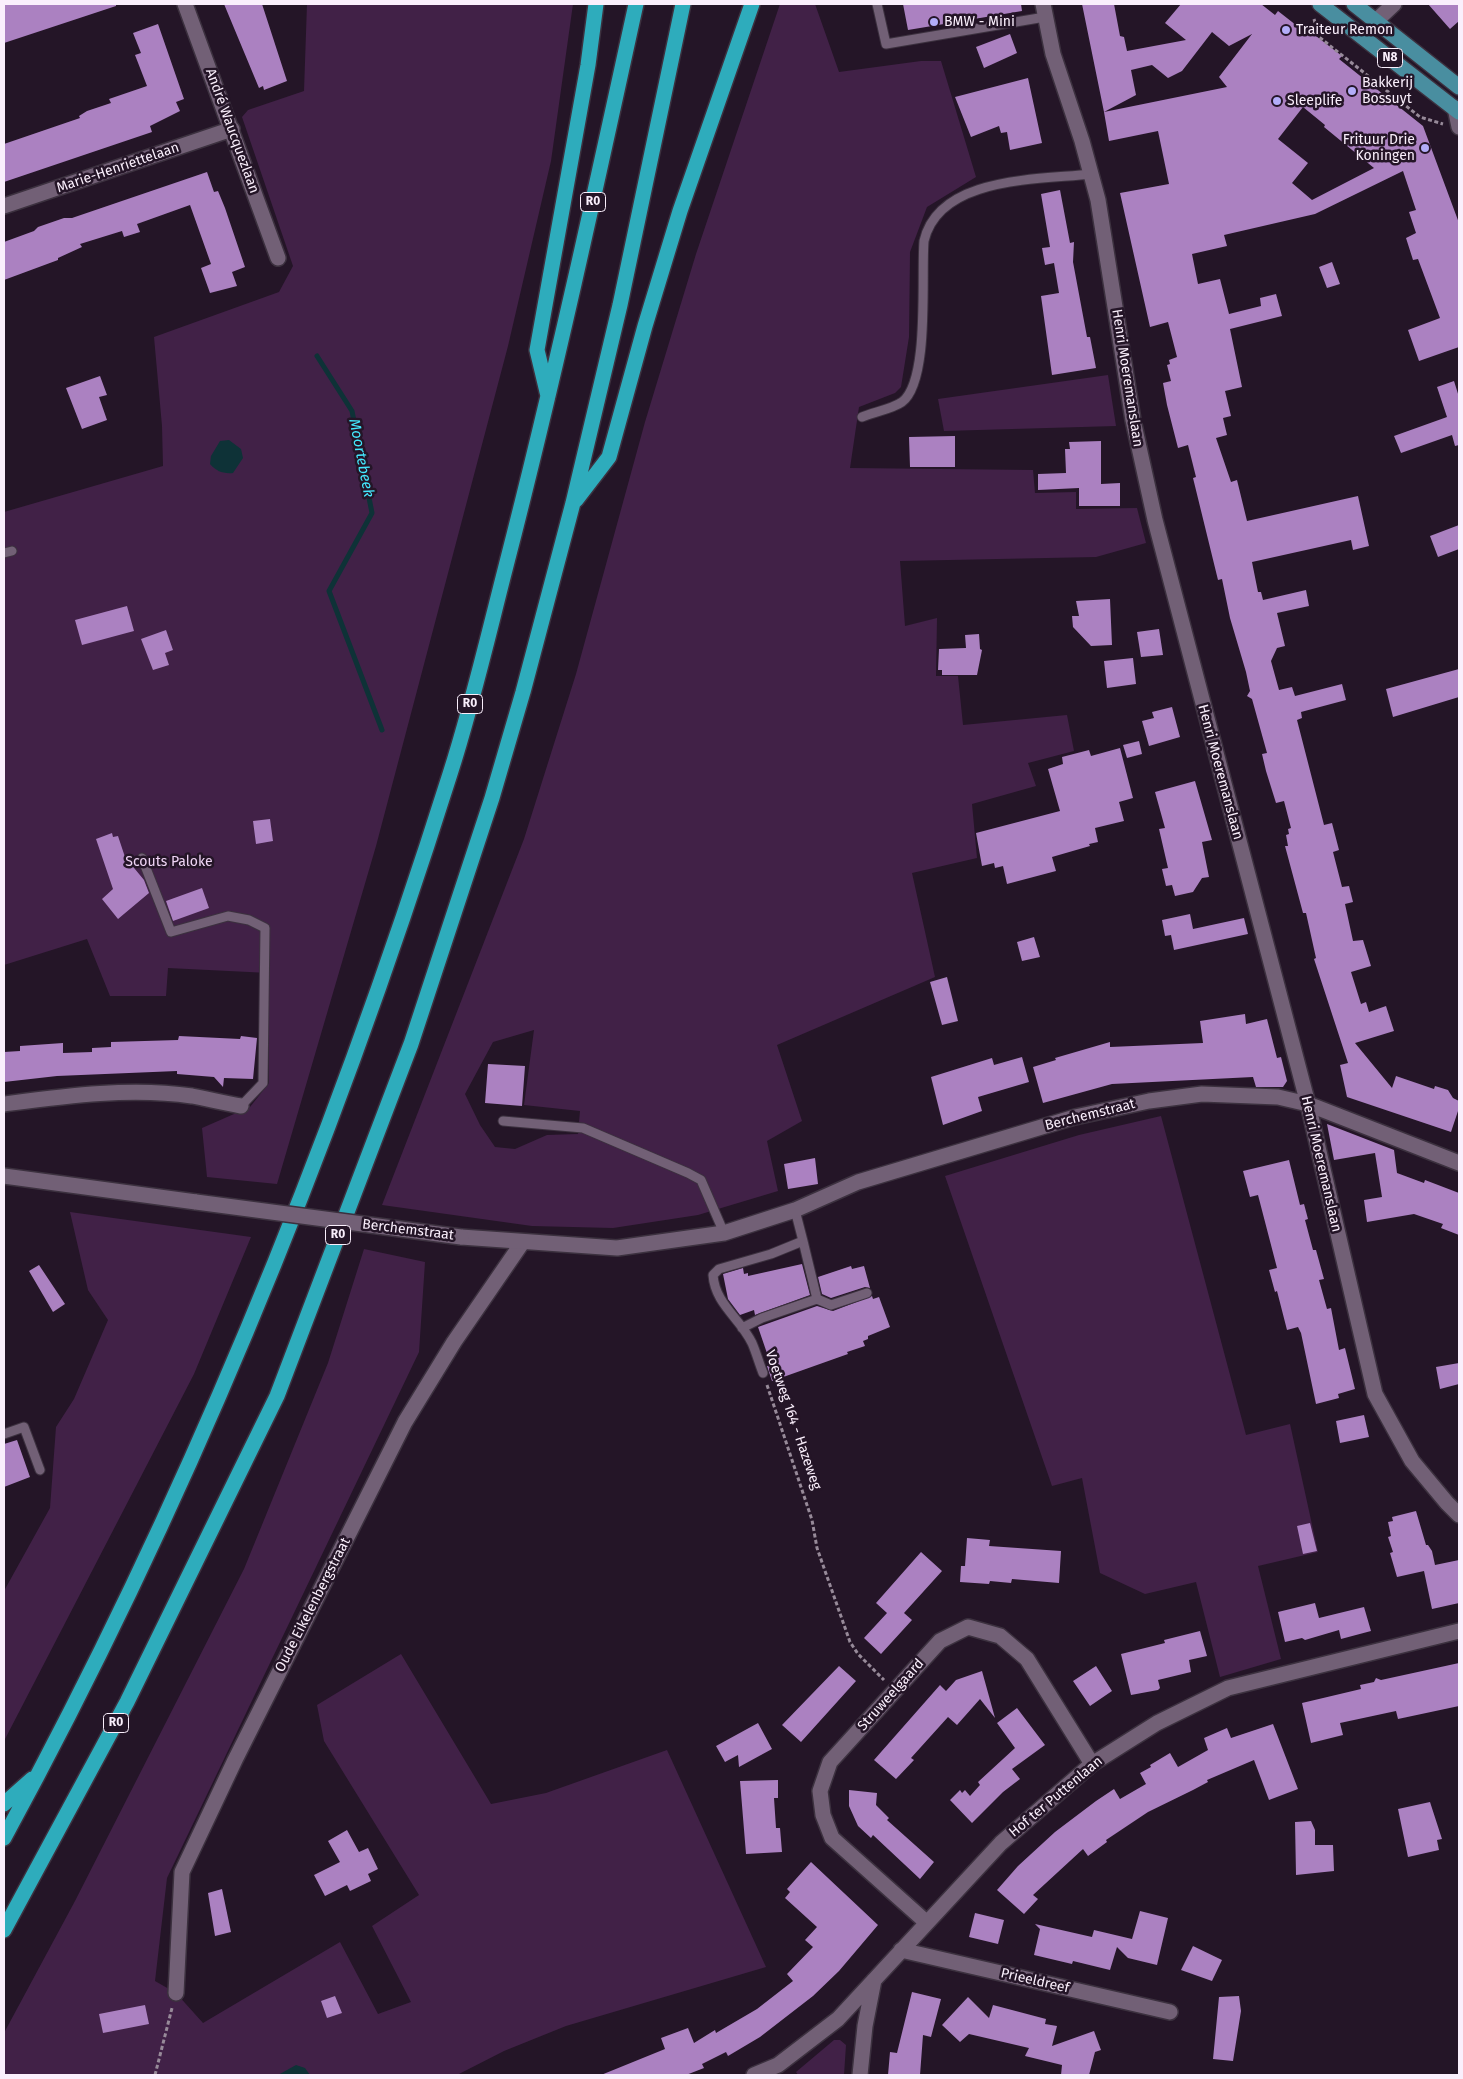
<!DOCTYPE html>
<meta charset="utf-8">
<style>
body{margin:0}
#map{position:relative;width:1463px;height:2079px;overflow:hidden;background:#241527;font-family:"Fira Sans",sans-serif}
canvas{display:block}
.frame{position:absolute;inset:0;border:5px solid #faeffc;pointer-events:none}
</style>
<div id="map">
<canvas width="1463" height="2079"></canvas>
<div class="frame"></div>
</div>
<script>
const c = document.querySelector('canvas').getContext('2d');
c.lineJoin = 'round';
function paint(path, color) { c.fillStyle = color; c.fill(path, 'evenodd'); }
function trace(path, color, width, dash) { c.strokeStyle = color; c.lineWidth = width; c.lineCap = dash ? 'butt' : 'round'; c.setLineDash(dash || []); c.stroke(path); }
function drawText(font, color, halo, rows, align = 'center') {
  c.font = font + ' "Fira Sans",sans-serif'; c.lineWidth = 5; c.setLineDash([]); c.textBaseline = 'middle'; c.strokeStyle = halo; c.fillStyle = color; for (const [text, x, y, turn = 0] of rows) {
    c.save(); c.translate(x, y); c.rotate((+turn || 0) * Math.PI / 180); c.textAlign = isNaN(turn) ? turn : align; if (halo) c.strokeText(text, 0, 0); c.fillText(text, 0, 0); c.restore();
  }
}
paint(new Path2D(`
 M307 4H573L551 161 508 346 376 846 277 1184 207 1177 202 1128 250 1107 269 1083V973L168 968 166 996H110L87 939 4 965V512L163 466 162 426 154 337 279 292 293 266 242 117 248 110 304 91Z
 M780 4H815L839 72 921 61H941L976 177 927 207 910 252 909 337 901 387 895 393 859 407 850 468 1033 470 1035 493 1076 492V509L1137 508 1146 543 1096 557 900 561 905 626 937 618 936 676H958L963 725 1067 715 1074 751 1028 763 1036 786 972 804 977 858 912 873 935 977 777 1045 802 1121 767 1141 778 1191 698 1215 613 1228 532 1226 382 1205 524 839 576 674 645 422 696 254ZM534 1030 524 1105 580 1111 578 1134 547 1135 515 1149 495 1147 480 1125 465 1094 493 1042Z
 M1108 375 1116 426 944 431 938 399Z
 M1161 1116 1246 1435 1290 1424 1318 1552 1258 1566 1281 1659 1220 1677 1196 1582 1145 1594 1100 1573 1082 1478 1052 1486 945 1176 1079 1135Z
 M70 1212 251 1237 194 1374 4 1741V1591L50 1508 56 1427 74 1399 108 1320 88 1290Z
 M364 1249 425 1262 419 1352 167 1878 155 1981 176 1993 203 2023 340 1942 378 2014 411 2002 372 1926 419 1895 324 1741 317 1705 401 1654 491 1804 546 1793 667 1750 766 1967 566 2026 504 2051 457 2075H4V2033L75 1901 244 1569 328 1363Z
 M834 2040H840L846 2045 844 2075H798L796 2072Z`), '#412147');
paint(new Path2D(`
 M229 440 241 449 243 458 233 473C223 474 216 471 210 464L211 456 220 441Z
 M296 2065 305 2068 310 2075H278Z`), '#0e3237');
trace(new Path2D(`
 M317 356 352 411 372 513 329 591 382 730`), '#0e3237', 5);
paint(new Path2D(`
 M4 4H116V6L4 43Z
 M224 4H262L287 81 264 90 263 86 259 88Z
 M903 4H1021L1022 11 908 30Z
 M1082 4H1114L1120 36 1124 37 1127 51 1186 40 1165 23 1181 4H1261L1275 15 1278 11 1301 29 1303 26 1342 56 1339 59 1423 126 1459 223V347L1419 361 1408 330 1440 318 1418 259 1413 260 1406 238 1416 233 1409 212 1416 210 1403 171 1315 214 1224 235 1227 246 1192 254 1198 284 1220 279 1229 314 1261 306 1260 298 1276 294 1282 316 1230 329 1242 387 1225 391 1231 416 1223 418 1227 435 1216 438 1231 482 1237 480 1247 521 1358 496 1369 546 1353 550 1351 540 1252 562 1258 592H1261L1263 600 1306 590 1309 606 1277 613 1285 646 1277 648 1271 661 1279 690 1292 687 1295 696 1342 684 1346 700 1301 712 1302 718 1297 720 1324 825 1332 823 1339 850 1333 852 1342 887 1349 886 1353 902 1345 904 1353 941 1363 940 1371 966 1351 972 1361 1004 1366 1002 1369 1012 1386 1006 1394 1031 1355 1043 1392 1088 1396 1076 1434 1089 1435 1086 1448 1090 1453 1098 1459 1101V1108L1451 1132 1347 1097 1340 1065 1348 1063 1314 959 1316 958 1306 913H1303L1285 846H1288L1286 835 1289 834 1288 829 1291 828 1284 801 1276 803 1266 771 1262 754 1267 753 1252 699 1247 696 1250 691 1246 672 1230 618 1222 579 1218 580 1193 478 1196 477 1188 445 1178 448 1167 405 1163 383 1171 381 1167 365 1170 364 1169 360 1177 357 1168 322 1150 327 1120 193 1169 184 1158 131 1109 141 1104 112 1227 87 1219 77 1252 34 1229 46 1212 32 1182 71 1168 78 1152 65 1131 70 1136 95 1104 112ZM1303 107 1325 125 1324 127 1374 168 1312 200 1292 183 1308 163 1278 139Z
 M1428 4H1459V21L1450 29Z
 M158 24 184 99 176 102 180 111 150 126 152 132 4 182V144L80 118 79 116 87 111 111 103 109 99 147 86 135 55 141 53 133 33Z
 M1010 34 1017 53 984 68 976 47Z
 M1028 78 1042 143 1010 150 1007 132 1001 133 999 126 971 137 955 97Z
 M207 172 214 192 218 191 225 208 245 267 232 272 237 286 210 293 201 268 211 264 190 205 137 224 140 232 124 237 122 231 80 244 82 247 58 258V260L4 280V242L34 231 38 227 64 218H72Z
 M1060 190 1070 243 1074 242 1073 262 1087 337H1090L1096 368 1052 375 1041 296 1059 293 1054 263 1045 265 1042 248 1050 247 1041 194Z
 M1332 262 1340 284 1327 288 1319 267Z
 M100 376 107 395 99 397 107 420 82 429 66 388Z
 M1454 381 1459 397V445L1455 446 1452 435 1401 453 1394 436 1447 417 1437 387Z
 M955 436V467H910L909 437Z
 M1101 441V484L1120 483V506H1079V488L1038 490V474L1066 473 1065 449H1070L1069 442Z
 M1459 525V549L1438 557 1430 536Z
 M1110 599 1112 645 1091 646 1073 627 1072 616H1079L1076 601Z
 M127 606 134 631 82 645 75 620Z
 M1159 629 1163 655 1141 657 1137 632Z
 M166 630 173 650 165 653 169 665 153 670 141 639Z
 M979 634 980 649 982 650 977 675H942V670H938L939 649 966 648 965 635Z
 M1133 658 1136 684 1107 688 1104 661Z
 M1459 669V697L1393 717 1386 689Z
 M1172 707 1180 737 1149 746 1142 721 1154 718 1152 712Z
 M1139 741 1142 754 1127 758 1123 745Z
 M1120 748 1133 798 1119 802 1124 821 1095 828 1098 842 1089 844 1090 846 1052 857 1056 871 1007 884 1003 866 995 868 994 863 982 866 976 833 1060 811 1048 769 1063 764 1062 757 1089 750 1091 756Z
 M1195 781 1212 840 1202 842 1209 877 1202 878 1193 892 1175 896 1172 885 1166 886 1162 869 1168 868 1159 829 1165 828 1155 792Z
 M270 819 273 841 256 844 253 821Z
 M112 833 113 837 118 836 125 857 144 880 149 893 118 919 102 899 113 889 96 839Z
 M202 888 209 908 173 921 166 901Z
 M1190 914 1193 929 1244 918 1248 934 1174 950 1171 935 1165 936 1162 920Z
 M1034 937 1040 957 1022 961 1017 942Z
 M947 977 958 1021 942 1025 930 982Z
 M1245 1014 1246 1024 1267 1019 1277 1058 1281 1057 1287 1081 1283 1087H1256L1253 1077 1112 1084 1043 1103 1033 1067 1056 1060 1055 1058 1110 1042V1047L1203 1043 1200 1021Z
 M179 1036 240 1039 241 1036 257 1038 253 1079 224 1078 223 1087 214 1077 177 1074V1071L57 1076 4 1082V1052L20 1051V1046L63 1043V1053L92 1052V1048L111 1047V1042L178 1040Z
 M1022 1057 1029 1082 978 1097 982 1111 943 1125 931 1077 992 1058 994 1065Z
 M488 1064 525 1066 522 1106 485 1103Z
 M1327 1124 1394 1150 1397 1173 1424 1183 1425 1180 1459 1193V1235L1441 1228 1443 1224 1414 1214 1367 1222 1364 1200 1382 1197 1375 1153 1334 1160Z
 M815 1158 818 1184 788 1189 784 1164Z
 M1289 1160 1300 1205 1304 1204 1308 1219 1305 1220 1313 1250H1316L1324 1279 1319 1280 1327 1309 1331 1308 1339 1350 1345 1348 1355 1389 1338 1394 1339 1398 1316 1404 1301 1333 1298 1327 1287 1330 1277 1291 1275 1292 1269 1270 1277 1268 1258 1195 1250 1197 1243 1171Z
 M802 1264 810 1295 755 1315 754 1310 740 1315 728 1299 723 1274 743 1268 744 1274 748 1273V1276Z
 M39 1265 65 1304 53 1312 29 1271Z
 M851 1266 852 1269 864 1266 870 1288 865 1287 831 1298 822 1294 818 1277Z
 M872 1296 873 1299 879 1297 890 1327 868 1336V1339L863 1341 865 1346 847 1352 848 1354 772 1381 767 1366 771 1365 758 1327 817 1306 833 1311Z
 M1459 1363V1384L1440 1389 1436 1367Z
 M1364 1415 1369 1437 1340 1443 1336 1421Z
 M17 1440 30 1477 4 1487V1444Z
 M1416 1511 1426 1545H1428L1432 1551 1435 1565 1459 1560V1603L1432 1609 1424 1571 1397 1577 1390 1553 1393 1552 1388 1537 1391 1536 1388 1522 1393 1521 1392 1517Z
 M1310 1523 1317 1551 1303 1554 1297 1526Z
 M967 1538 990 1540 989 1546 1061 1551 1059 1583 1012 1579 1011 1583 990 1581 989 1584 960 1582 961 1566H965Z
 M921 1552 942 1571 904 1613 912 1620 881 1654 864 1638 887 1613 876 1603Z
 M1315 1603 1319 1618 1364 1607 1371 1631 1341 1639 1339 1630 1305 1640 1302 1638 1285 1642 1278 1612Z
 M1200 1631 1207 1656 1189 1660 1191 1672 1158 1680 1160 1688 1158 1690 1131 1695 1121 1654 1165 1643 1164 1640Z
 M1459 1663V1706L1398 1719 1396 1711 1340 1723 1343 1735 1311 1743 1302 1703 1361 1689 1360 1685 1374 1682 1376 1678 1381 1680Z
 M839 1666 856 1681 801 1742 782 1725Z
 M1096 1666 1112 1691 1090 1706 1073 1681Z
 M982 1671 995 1718 980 1699 957 1725 948 1717 911 1758 914 1760 896 1779 874 1760 940 1685 946 1691 956 1680Z
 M1017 1708 1045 1745 1012 1769 1020 1779 1003 1792 972 1823 950 1800 960 1790 962 1793 965 1790 970 1796 980 1785 978 1782 1015 1748 997 1723Z
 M758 1723 772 1749 739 1767 738 1755 725 1762 716 1746Z
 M1273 1724 1298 1789 1269 1800 1254 1760 1207 1780 1208 1782 1193 1790 1148 1812 1106 1840 1107 1842 1088 1856 1083 1849 1033 1895 1038 1899 1024 1914 997 1890 1018 1866 1055 1832 1096 1801 1114 1789 1120 1799 1146 1784 1140 1773 1151 1767 1150 1765 1170 1753 1178 1767 1208 1750 1204 1738 1227 1728 1231 1738Z
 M778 1780V1798H774L776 1828H780L782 1852 746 1854 740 1781Z
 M849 1790 877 1793 876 1805 889 1818 887 1820 934 1862 920 1879 873 1835 871 1838 858 1826 849 1806Z
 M1430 1802 1442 1839 1437 1840 1439 1850 1408 1857 1398 1809Z
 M1311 1821 1315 1830V1845H1333L1334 1871 1296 1875 1295 1822Z
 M347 1830 359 1852 368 1848 378 1869 368 1874 371 1881 350 1891 347 1885 325 1896 314 1875 340 1862 328 1841Z
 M811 1862 878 1925 839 1971 813 1996 760 2037 728 2056 726 2052 702 2064 704 2068 686 2075H601L665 2049 661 2038 688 2028 694 2043 715 2030 716 2033 757 2009 793 1981 787 1974 813 1947 805 1940 817 1927 785 1898 790 1892 787 1889Z
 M222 1889 231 1932 215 1936 208 1893Z
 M1140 1911 1168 1918 1157 1965 1128 1958 1117 1947 1110 1970 1073 1961 1072 1964 1034 1955 1040 1929 1035 1924 1092 1937 1094 1930 1132 1939Z
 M975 1913 1004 1920 998 1944 969 1937Z
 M1193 1946 1222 1960 1212 1981 1181 1970Z
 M912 1992 941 1999 931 2037 923 2035 920 2075H888L890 2052 897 2053Z
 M335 1996 342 2013 327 2018 321 2001Z
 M1239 1996 1241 2011 1233 2061 1213 2059 1219 1997Z
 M968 1997 989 2018 993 2005 1046 2019 1045 2024 1057 2026 1052 2046 1094 2031 1101 2050 1095 2052 1089 2075H1061L1062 2065 1025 2056 1029 2048 969 2034 960 2042 942 2025Z
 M145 2005 149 2024 103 2033 99 2014Z`), '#ab81c1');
const service = new Path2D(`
 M877 4 886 44 1045 17
 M862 417C874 412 892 409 902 402 930 381 921 276 924 241 939 176 1039 180 1091 174
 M4 553 12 551
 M142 858 171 932 228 916 249 920 265 928 263 1083 241 1106
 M503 1121 583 1128 688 1173 701 1180 724 1233
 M817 1299 831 1305 867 1293
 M742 1328 762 1318 817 1299 803 1241
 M763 1373C759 1363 756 1352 752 1343 740 1318 715 1304 713 1275L719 1269 771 1254 803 1241 795 1210
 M4 1434 24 1427 40 1470`);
const minor = new Path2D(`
 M185 4 278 258
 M1043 4 1053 54 1082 141 1098 200 1133 420 1155 520 1308 1104 1375 1394 1412 1461 1447 1503 1459 1515
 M1376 21 1394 4
 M1455 108 1459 127
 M4 206 232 129
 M4 1104C65 1096 130 1087 192 1096 208 1099 224 1103 241 1106
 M926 1922 832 1838 823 1815 820 1791 830 1762 940 1641 968 1627 1000 1636 1027 1659 1092 1764
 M901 1950 1170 2012
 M176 1993 182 1872 235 1760 405 1422 454 1342 522 1243
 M754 2075 778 2065 838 2019 1001 1843 1092 1764 1157 1723 1228 1688 1459 1631
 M860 2075 865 2026 874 1980`);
const tertiary = new Path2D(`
 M4 1176 196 1202
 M461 1237 617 1248 724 1233 795 1210 858 1182 1075 1117 1149 1101 1202 1094 1278 1097 1308 1104 1459 1163`);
const primary = new Path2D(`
 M1320 4 1459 112
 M1354 4 1459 87`);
const motorway = new Path2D(`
 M548 396 537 350 588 65 596 4
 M576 500 609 457 645 326 680 211 752 4
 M4 1804 32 1779
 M4 1838C188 1500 334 1141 450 774 472 706 488 636 506 566 554 380 595 192 636 4
 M4 1930 127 1702 277 1396 411 1044 492 798 523 692 573 503 620 305 683 4`);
trace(service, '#3c313f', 11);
trace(minor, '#3c313f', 18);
trace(tertiary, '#3c313f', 18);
trace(primary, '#3c313f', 18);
trace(motorway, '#3c313f', 18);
trace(new Path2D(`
 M1314 19 1319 37 1420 117 1443 124
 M767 1385 812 1520 817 1548 850 1642 858 1654 884 1680
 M155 2075 172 2008`), '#978a99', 3, [4, 2.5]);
trace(service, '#726076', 9);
trace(minor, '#726076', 15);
trace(tertiary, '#726076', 15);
trace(primary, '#498ea0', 15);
trace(motorway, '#2eacbc', 15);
const tertiaryBridge = new Path2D(`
 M196 1202 461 1237`);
trace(tertiaryBridge, '#3c313f', 18, []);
trace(tertiaryBridge, '#726076', 15);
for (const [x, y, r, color] of [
 [934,22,5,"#b3adf9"],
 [1286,30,5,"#b3adf9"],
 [1352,91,5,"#b3adf9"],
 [1277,101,5,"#b3adf9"],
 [1425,148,5,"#b3adf9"]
]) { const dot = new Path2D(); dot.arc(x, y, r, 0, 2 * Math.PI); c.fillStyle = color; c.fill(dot); trace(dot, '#241527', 2); }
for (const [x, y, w] of [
 [1390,58,25],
 [593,202,25],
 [470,704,25],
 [338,1235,25],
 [116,1723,25]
]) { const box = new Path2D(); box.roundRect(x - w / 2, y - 9.5, w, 19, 4); c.fillStyle = '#241527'; c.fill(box); trace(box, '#faeffc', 1); }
drawText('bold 12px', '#faeffc', null, [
 ["N8",1390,58],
 ["R0",593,202],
 ["R0",470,704],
 ["R0",338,1235],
 ["R0",116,1723]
]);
drawText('14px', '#faeffc', '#241527', [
 ["BMW - Mini",944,22],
 ["Traiteur Remon",1296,30],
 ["Bakkerij",1362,83],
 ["Bossuyt",1362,99],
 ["Sleeplife",1287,101],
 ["Frituur Drie",1415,140,"right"],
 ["Koningen",1415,156,"right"]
], 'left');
drawText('14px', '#faeffc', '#241527', [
 ["André Waucquezlaan",232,131,70],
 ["Marie-Henriettelaan",118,168,-19],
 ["Henri Moeremanslaan",1127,378,81],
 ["Henri Moeremanslaan",1220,772,75],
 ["Berchemstraat",1090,1115,-14],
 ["Henri Moeremanslaan",1321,1164,77],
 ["Berchemstraat",408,1230,7],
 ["Voetweg 164 - Hazeweg",793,1420,71],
 ["Oude Eikelenbergstraat",313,1605,-63],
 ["Struweelgaard",891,1695,-48],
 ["Hof ter Puttenlaan",1056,1797,-40],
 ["Prieeldreef",1035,1981,13]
]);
drawText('14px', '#efd4f5', '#241527', [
 ["Scouts Paloke",169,862]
]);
drawText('italic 15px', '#44e8fd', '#241527', [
 ["Moortebeek",361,458,79]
]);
</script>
